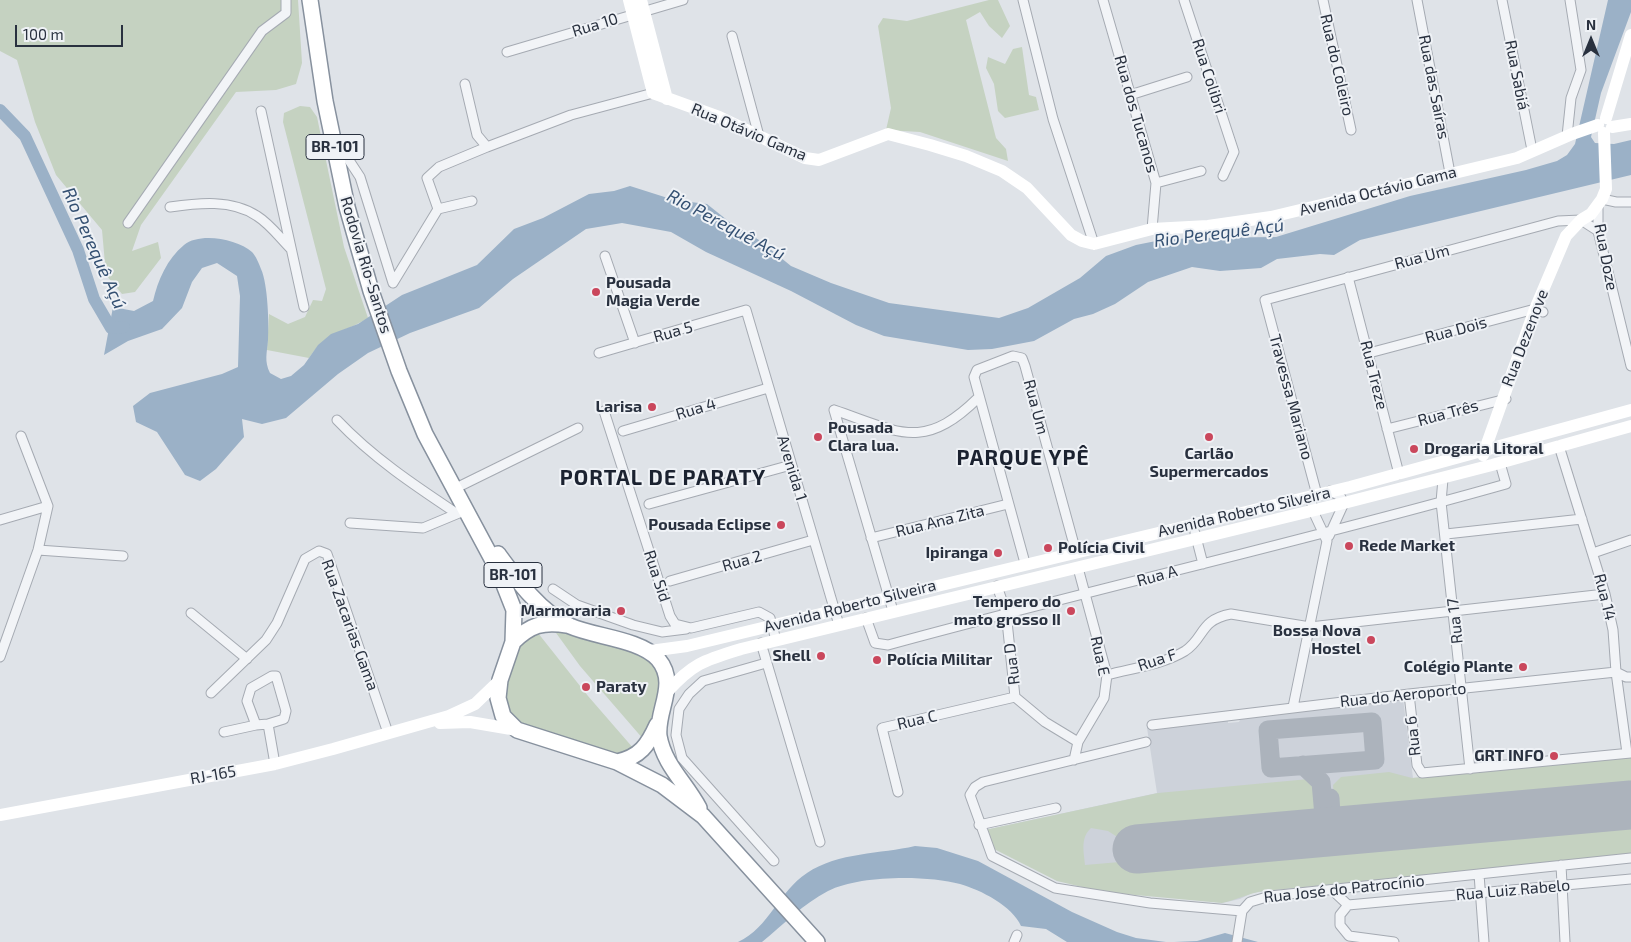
<!DOCTYPE html>
<meta charset="utf-8">
<style>
body{margin:0}
#map{position:relative;width:1631px;height:942px;overflow:hidden;background:#dfe3e8;font-family:"Exo 2",sans-serif}
canvas{display:block}
.north{position:absolute;left:1566px;top:15px;width:50px;height:50px;-webkit-text-stroke:4px #eff2f6;paint-order:stroke;rotate:0deg;font-size:14px;font-weight:700;line-height:20px;text-align:center;color:#29313f}
.north::after{content:'';display:block;margin:auto;width:18px;height:22px;background:#29313f;clip-path:polygon(50% 0,100% 100%,50% 72%,0 100%)}
.scale{position:absolute;left:15px;top:25px;width:108px;height:22px;box-sizing:border-box;border:2px solid #29313f;border-top:0;padding-left:6px;font-size:15px;line-height:18px;white-space:nowrap;color:#29313f;-webkit-text-stroke:4px #eff2f6;paint-order:stroke}
</style>
<div id="map">
<canvas width="1631" height="942"></canvas>
<div class="north">N</div>
<div class="scale">100 m</div>
</div>
<script>
const c = document.querySelector('canvas').getContext('2d');
c.lineJoin = 'round';
function paint(path, color) { c.fillStyle = color; c.fill(path, 'evenodd'); }
function trace(path, color, width, dash) { c.strokeStyle = color; c.lineWidth = width; c.lineCap = dash ? 'butt' : 'round'; c.setLineDash(dash || []); c.stroke(path); }
function drawText(font, color, halo, rows, align = 'center') {
  c.font = font + ' "Exo 2",sans-serif'; c.lineWidth = 4; c.setLineDash([]); c.textBaseline = 'middle'; c.strokeStyle = halo; c.fillStyle = color; for (const [text, x, y, turn = 0] of rows) {
    c.save(); c.translate(x, y); c.rotate((+turn || 0) * Math.PI / 180); c.textAlign = isNaN(turn) ? turn : align; if (halo) c.strokeText(text, 0, 0); c.fillText(text, 0, 0); c.restore();
  }
}
paint(new Path2D(`
 M1403 699 1413 778 1631 757V855L1264 891 1252 893 1240 899 1222 903 1057 881 985 830 1157 793 1147 728 1228 719V723L1239 722 1241 717Z`), '#cdd2da');
paint(new Path2D(`
 M0 0H298L302 63 296 84 276 90 236 92 141 225 132 251 158 242 161 258 135 292 122 294 106 275 102 230 56 175 35 122 17 60 0 51Z
 M989 0H998L1010 26 1002 38 989 26 980 12 966 20 996 138 1006 149 1008 161 920 132 886 130 891 108 878 26 883 18 907 21Z
 M1022 47 1029 95 1036 97 1039 110 1005 118 998 111 994 84 986 68 988 57 1005 64 1013 49Z
 M300 106 310 107 317 117 344 247 368 318C341 335 330 328 309 358L267 350 269 314 288 324 305 317 313 300 322 301 326 289 283 122 284 113Z
 M551 626 636 652 653 660 662 686 644 740 580 666Z
 M534 628 588 696 634 749 622 757 526 727 507 716 502 698 516 648Z
 M1631 757V793L1343 819 1335 811 1333 785 1341 777 1389 772 1412 778Z
 M1309 779 1317 786 1319 815 1311 821 1119 838 1108 831 1091 828C1080 838 1084 852 1085 865L1631 818V855L1264 891C1249 893 1236 900 1222 903L1103 892 1057 881 994 849 985 830 1158 793Z`), '#c5d2c1');
paint(new Path2D(`
 M1608 0H1631V12L1601 93 1591 137 1595 143 1614 144 1631 140V175L1360 240 1334 255 1320 254 1277 259 1261 268 1220 271 1192 267 1148 282 1115 304 1093 314 1074 319 1034 341 992 349 968 350 884 336 856 325 791 291 706 252 671 232 622 223 586 229 513 279 479 308 410 333 368 353 338 374 286 418 262 424 242 419 244 437 216 469 200 481 185 475 157 432 136 422 133 406 150 393 222 374 238 367 240 296 237 276 217 263 202 268 192 282 182 308 162 329 128 341 104 355 113 307 134 311 153 301C158 280 167 259 184 245 200 232 237 239 252 252 256 256 259 264 261 269 268 284 269 324 268 340 267 353 264 361 270 373L281 379 291 376 304 365 318 345 331 334 358 324 402 295 477 265 514 229 543 218 589 194 614 191 630 186 674 200 707 204 732 224 759 240 791 266 831 283 889 303 999 318 1028 308 1080 278 1106 256 1136 245 1161 240 1193 238 1276 237 1410 196 1526 170 1557 161 1567 155 1575 144Z
 M915 846 937 848 978 861 1072 912 1117 932 1136 938 1166 942H1067L1046 929 1021 926C1012 906 981 890 960 884 927 875 859 875 828 891 803 904 784 924 762 942H738C770 927 778 892 807 873 838 852 881 854 915 846Z
 M1225 933 1258 942H1174L1197 941Z`), '#9bb1c7');
trace(new Path2D(`
 M0 110 25 136 78 250 94 299 111 328 124 327`), '#9bb1c7', 12);
trace(new Path2D(`
 M1372 722 1375 760 1271 768 1268 730Z
 M1303 765 1321 782 1324 816 1310 834
 M1330 798 1331 815 1342 831`), '#acb3bc', 19);
trace(new Path2D(`
 M1137 849 1631 805`), '#acb3bc', 49);
const street = new Path2D(`
 M1023 0 1053 119 1094 244
 M1103 0 1156 183 1152 229
 M1184 0 1234 152 1223 176
 M1323 0 1351 130
 M1417 0 1450 173
 M1502 0 1532 150
 M732 36 759 136
 M507 52 683 0
 M465 84 477 135 487 147 571 115 657 92
 M1130 95 1187 77
 M261 111 304 307
 M1567 136 1571 98 1581 70 1570 0
 M337 142 360 177 393 283
 M1156 183 1201 171
 M1602 199 1616 202H1631
 M1598 206V231L1631 366
 M170 207C198 203 232 199 257 216 270 224 280 238 291 249
 M438 209 427 178 439 167 487 147
 M128 223 262 31 286 13V0
 M605 256 635 343
 M1348 277 1399 474
 M393 283 438 209 472 201
 M599 353 746 310 839 625
 M1369 353 1535 309 1543 312
 M834 410 893 611
 M834 410C899 432 923 452 978 398
 M604 411 670 616 675 624 691 628 759 612 770 618 776 640
 M337 420C372 457 414 485 456 513
 M1387 429 1506 399
 M623 431 768 388
 M1559 446 1605 594 1613 630 1616 672 1627 753
 M1443 479 1441 502 1470 769
 M454 489 578 428
 M649 504 791 465
 M0 520 48 506
 M350 523 423 528 459 513
 M1195 533 1203 564
 M1446 534 1582 519
 M1329 536 1344 503 1340 496 1330 491
 M871 538 1008 504
 M38 550 123 556
 M1593 553 1631 540
 M1025 563 974 377 977 370 1013 356 1022 358 1025 366 1076 552
 M670 581 813 540
 M997 586 1006 612 1015 697 1045 722 1078 742
 M553 589 577 605 633 625 662 632 686 629
 M191 613 247 659
 M866 618 875 643 888 645C1093 589 1301 542 1506 484L1500 463
 M761 643 820 842
 M0 657 38 550 48 506 21 436
 M766 663 703 681 689 694 679 709 676 735 682 758 774 861
 M1107 675C1132 668 1162 665 1185 651 1205 638 1199 620 1231 614L1310 627 1605 594
 M211 693 266 640 277 623 305 559 319 551 327 554 388 733
 M1409 694 1417 765 1422 773 1631 753
 M1293 707 1327 541 1313 511 1311 498 1317 495 1265 300 1558 221 1581 220 1598 231
 M268 724 256 725 247 701 251 688 272 676H276L286 711 284 719 268 724 275 764
 M1152 725 1409 694 1616 672 1626 677H1631
 M224 732 256 725
 M1146 742 983 782 975 787 970 795 992 856 1055 888 1150 903 1242 911 1250 902 1270 896 1631 858
 M1074 760 1078 742 1104 698 1107 675 1078 568
 M898 792 882 728 1015 697
 M979 825 1056 808
 M1561 865 1565 942
 M1479 874 1484 942
 M1332 890 1348 905
 M1014 942 1017 935
 M1237 942 1242 911
 M1394 942 1349 936 1340 925V915L1348 905 1631 879`);
const highway = new Path2D(`
 M310 0 325 101 347 207 371 291 399 371 425 434 499 572 514 610 513 642 500 680 498 698 503 716 517 730 617 762 662 785 703 816 817 942
 M498 554C517 580 540 612 570 626 595 637 640 639 658 659 679 684 656 710 659 736 664 765 686 783 699 808
 M513 642C530 625 543 621 567 625
 M617 762C640 757 648 745 657 725`);
trace(street, '#a5aab2', 11);
trace(highway, '#87919e', 18);
trace(street, '#f2f4f7', 9);
trace(new Path2D(`
 M629 0 653 93 719 117 805 158 819 160 888 134 930 145 966 156 1002 171 1027 188 1071 235 1082 241 1094 244 1152 229 1208 226 1271 217 1517 158 1572 134 1598 125
 M641 0 667 99
 M1606 118 1631 35
 M1612 127 1631 124
 M1483 455 1535 309 1566 236 1581 220 1591 214 1602 199 1606 189 1604 133
 M650 651 687 646 1350 487 1631 410
 M667 692C693 663 705 660 741 649L1344 503 1492 465 1631 426
 M440 723 470 722 517 730
 M0 815 275 764 333 749 449 716 475 704 500 680`), '#fff', 12);
trace(highway, '#fff', 15);
for (const [x, y, r, color] of [
 [596,292,5,"#ca475c"],
 [652,407,5,"#ca475c"],
 [818,437,5,"#ca475c"],
 [1209,437,5,"#ca475c"],
 [1414,449,5,"#ca475c"],
 [781,525,5,"#ca475c"],
 [1349,546,5,"#ca475c"],
 [1048,548,5,"#ca475c"],
 [998,553,5,"#ca475c"],
 [621,611,5,"#ca475c"],
 [1071,611,5,"#ca475c"],
 [1371,640,5,"#ca475c"],
 [821,656,5,"#ca475c"],
 [877,660,5,"#ca475c"],
 [1523,667,5,"#ca475c"],
 [586,687,5,"#ca475c"],
 [1554,756,5,"#ca475c"]
]) { const dot = new Path2D(); dot.arc(x, y, r, 0, 2 * Math.PI); c.fillStyle = color; c.fill(dot); trace(dot, '#eff2f6', 2); }
for (const [x, y, w] of [
 [335,147,58],
 [513,575,58]
]) { const box = new Path2D(); box.roundRect(x - w / 2, y - 12.5, w, 25, 4); c.fillStyle = '#eff2f6'; c.fill(box); trace(box, '#29313f', 1); }
drawText('bold 15px', '#29313f', null, [
 ["BR-101",335,147],
 ["BR-101",513,575]
]);
drawText('16px', '#29313f', '#eff2f6', [
 ["Rua 10",595,25,-17],
 ["Rua do Coleiro",1337,65,77],
 ["Rua Sabiá",1517,75,79],
 ["Rua Colibri",1209,76,72],
 ["Rua das Saíras",1434,87,79],
 ["Rua dos Tucanos",1136,114,74],
 ["Rua Otávio Gama",749,132,23],
 ["Avenida Octávio Gama",1378,191,-14],
 ["Rua Um",1422,257,-15],
 ["Rua Doze",1606,257,79],
 ["Rodovia Rio-Santos",366,265,73],
 ["Rua Dois",1456,330,-15],
 ["Rua 5",673,332,-16],
 ["Rua Dezenove",1525,338,-69],
 ["Rua Treze",1374,375,76],
 ["Travessa Mariano",1291,397,75],
 ["Rua Um",1036,407,75],
 ["Rua 4",696,409,-17],
 ["Rua Três",1448,413,-15],
 ["Avenida 1",792,468,73],
 ["Avenida Roberto Silveira",1244,512,-13],
 ["Rua Ana Zita",940,521,-14],
 ["Rua 2",742,561,-16],
 ["Rua Sid",657,576,72],
 ["Rua A",1157,576,-15],
 ["Rua 14",1605,597,76],
 ["Avenida Roberto Silveira",850,606,-14],
 ["Rua 17",1455,621,-96],
 ["Rua Zacarias Gama",350,625,70],
 ["Rua E",1100,656,78],
 ["Rua F",1157,660,-18],
 ["Rua D",1012,664,-97],
 ["Rua do Aeroporto",1403,695,-6],
 ["Rua C",917,720,-13],
 ["Rua 6",1413,736,-96],
 ["RJ-165",213,775,-10],
 ["Rua José do Patrocínio",1344,889,-6],
 ["Rua Luiz Rabelo",1513,890,-5]
]);
drawText('bold 16px', '#29313f', '#eff2f6', [
 ["Pousada",606,283,"left"],
 ["Magia Verde",606,301,"left"],
 ["Larisa",642,407],
 ["Pousada",828,428,"left"],
 ["Clara lua.",828,446,"left"],
 ["Drogaria Litoral",1424,449,"left"],
 ["Carlão",1209,454,"center"],
 ["Supermercados",1209,472,"center"],
 ["Pousada Eclipse",771,525],
 ["Rede Market",1359,546,"left"],
 ["Polícia Civil",1058,548,"left"],
 ["Ipiranga",988,553],
 ["Tempero do",1061,602],
 ["mato grosso II",1061,620],
 ["Marmoraria",611,611],
 ["Bossa Nova",1361,631],
 ["Hostel",1361,649],
 ["Shell",811,656],
 ["Polícia Militar",887,660,"left"],
 ["Colégio Plante",1513,667],
 ["Paraty",596,687,"left"],
 ["GRT INFO",1544,756]
], 'right');
drawText('italic 18px', '#345072', '#eff2f6', [
 ["Rio Perequê Açú",726,225,28],
 ["Rio Perequê Açú",1219,233,-7],
 ["Rio Perequê Açú",94,248,66]
]);
c.letterSpacing = '1px';
drawText('bold 21px', '#1b2230', '#eff2f6', [
 ["PARQUE YPÊ",1023,458],
 ["PORTAL DE PARATY",663,478]
]);
c.letterSpacing = '0px';
</script>
